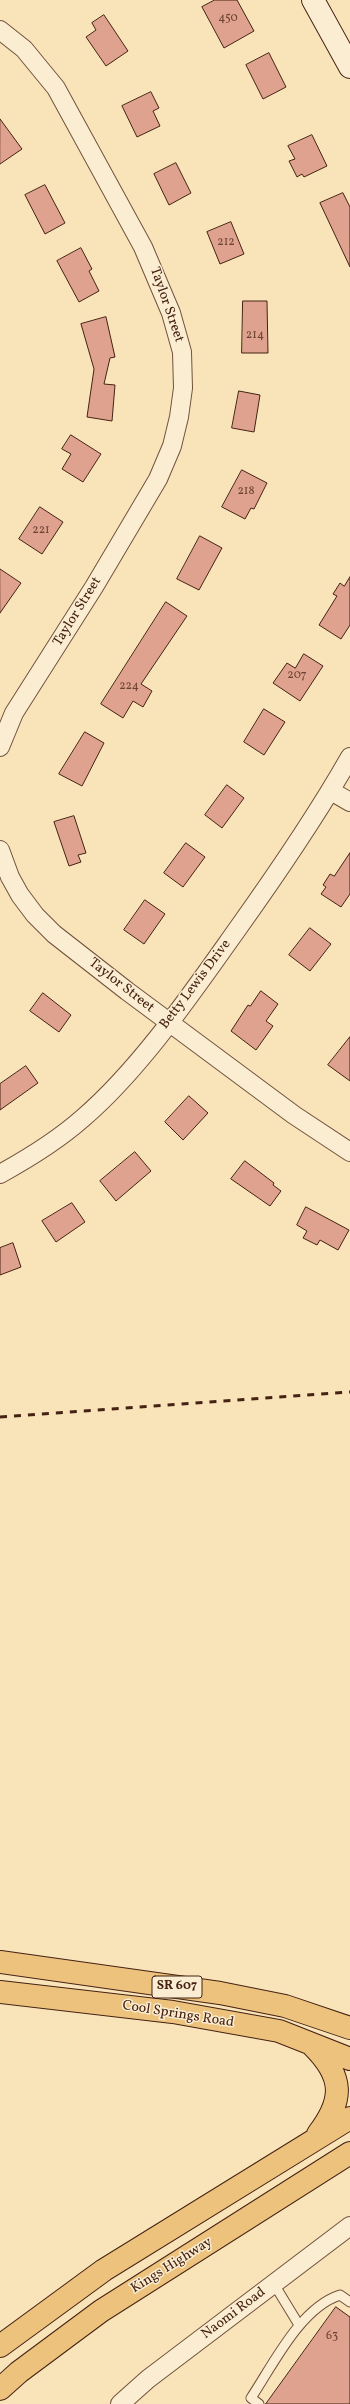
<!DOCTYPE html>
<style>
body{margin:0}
canvas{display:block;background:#f9e4ba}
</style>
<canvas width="350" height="2404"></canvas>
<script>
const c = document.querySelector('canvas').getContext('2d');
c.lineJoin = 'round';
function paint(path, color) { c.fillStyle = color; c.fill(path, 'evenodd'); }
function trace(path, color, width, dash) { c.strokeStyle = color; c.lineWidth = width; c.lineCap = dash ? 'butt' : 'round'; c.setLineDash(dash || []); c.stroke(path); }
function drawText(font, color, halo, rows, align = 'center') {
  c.font = font + ' Vollkorn,serif'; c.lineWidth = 3; c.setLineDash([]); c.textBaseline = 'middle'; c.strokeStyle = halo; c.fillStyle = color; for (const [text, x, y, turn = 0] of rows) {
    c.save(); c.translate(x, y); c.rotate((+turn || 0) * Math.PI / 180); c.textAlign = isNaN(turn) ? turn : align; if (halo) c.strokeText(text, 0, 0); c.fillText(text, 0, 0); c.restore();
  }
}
const building = new Path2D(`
 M215 0H237L254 31 224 48 202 7Z
 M104 15 128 51 106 66 86 37 96 30 92 23Z
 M269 53 286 87 263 99 246 65Z
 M151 92 159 108 153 111 160 126 137 137 122 106Z
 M0 119 22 149 0 164Z
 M312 135 327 166 304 177 302 174 297 177 289 161 295 159 288 146Z
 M176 163 191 193 169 205 154 174Z
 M45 185 65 223 45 234 25 195Z
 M343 193 350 207V267L320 203Z
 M231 222 244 254 220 264 207 232Z
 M81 248 92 269 89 271 99 291 79 302 57 261Z
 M243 301H267L268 353H242Z
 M106 317 115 357 110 358 104 384 115 385 112 421 87 417 94 369 81 324Z
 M239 391 260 395 254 432 232 428Z
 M71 435 101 454 83 482 62 469 71 454 62 449Z
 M242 470 267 483 254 509 251 508 245 519 222 507Z
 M40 507 63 522 42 554 19 539Z
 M200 536 222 548 199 590 177 579Z
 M0 569 21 583 0 613Z
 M350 577V625L341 639 319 625 337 596 333 594 340 583 344 586Z
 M166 602 187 616 141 684 152 691 143 707 133 701 123 718 101 704Z
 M304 654 323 666 300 701 273 683 287 663 295 668Z
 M264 709 285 722 264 755 244 742Z
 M85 732 104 743 82 786 59 774Z
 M227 785 244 798 222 828 205 815Z
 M74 816 86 853 78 855 81 862 69 866 54 822Z
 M186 843 205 857 183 887 164 873Z
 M350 853V894L341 907 321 894 326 887 323 885 330 874 334 876Z
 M145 900 165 914 144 944 124 930Z
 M310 928 331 944 310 971 289 955Z
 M261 991 278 1004 266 1021 273 1026 256 1050 231 1031 248 1005 250 1006Z
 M43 993 71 1015 59 1032 30 1011Z
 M350 1037V1081L328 1065Z
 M26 1066 38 1083 0 1110V1084Z
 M189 1096 208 1113 183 1140 165 1122Z
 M135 1152 151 1171 116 1201 100 1181Z
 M245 1161 274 1183 273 1185 281 1191 270 1206 231 1179Z
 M72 1203 85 1222 56 1242 42 1221Z
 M306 1207 349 1230 338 1250 320 1240 317 1245 303 1238 307 1231 297 1225Z
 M13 1243 21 1267 0 1275V1248Z
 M336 2307 350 2317V2404H266Z`);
paint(building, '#dfa28e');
trace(building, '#452213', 1);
const lane = new Path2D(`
 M274 2284 299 2325
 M259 2404 251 2398C273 2365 300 2308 340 2295L350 2302`);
const street = new Path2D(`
 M0 30 24 49 56 88 143 247 171 313 182 352 183 388 179 417 172 446 158 479 94 587 14 713 0 747
 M331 791 350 802
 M0 850 10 877 20 895 35 915 54 934 127 991 294 1115 350 1152
 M0 1174C29 1158 57 1141 83 1118 140 1069 192 993 236 931 276 875 316 817 350 757
 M120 2404 148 2379 350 2226`);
const secondary = new Path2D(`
 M313 0 350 67`);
const primary = new Path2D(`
 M0 1962 220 1993 285 2006 350 2028
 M0 1992 173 2012 279 2031 350 2059
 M313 2046C344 2077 344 2100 318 2134
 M0 2346 104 2270 350 2118
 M0 2389 19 2372 101 2311 350 2153`);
trace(lane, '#72523d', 11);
trace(street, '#72523d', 20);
trace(secondary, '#452213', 24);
trace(primary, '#452213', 24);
trace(lane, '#fbedd2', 9);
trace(street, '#fbedd2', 18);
trace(secondary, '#fbedd2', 22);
trace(primary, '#ecc27d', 22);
trace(new Path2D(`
 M0 1417 350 1392`), '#452213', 3, [7, 7]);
drawText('12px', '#6c4232', null, [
 ["450",228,19],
 ["212",226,243],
 ["214",255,336],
 ["218",246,492],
 ["221",41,531],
 ["207",297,676],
 ["224",129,687],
 ["63",332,2337]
]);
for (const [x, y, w] of [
 [177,1987,50]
]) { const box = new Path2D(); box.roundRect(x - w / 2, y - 11, w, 22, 3); c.fillStyle = '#fbedd2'; c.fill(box); trace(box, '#452213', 1); }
drawText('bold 13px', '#452213', null, [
 ["SR 607",177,1987]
]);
drawText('14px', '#452213', '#fbedd2', [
 ["Taylor Street",166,305,71],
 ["Taylor Street",78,612,-58],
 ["Betty Lewis Drive",196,985,-53],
 ["Taylor Street",121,986,38],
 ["Cool Springs Road",178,2015,9],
 ["Kings Highway",172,2266,-32],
 ["Naomi Road",234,2314,-37]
]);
</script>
